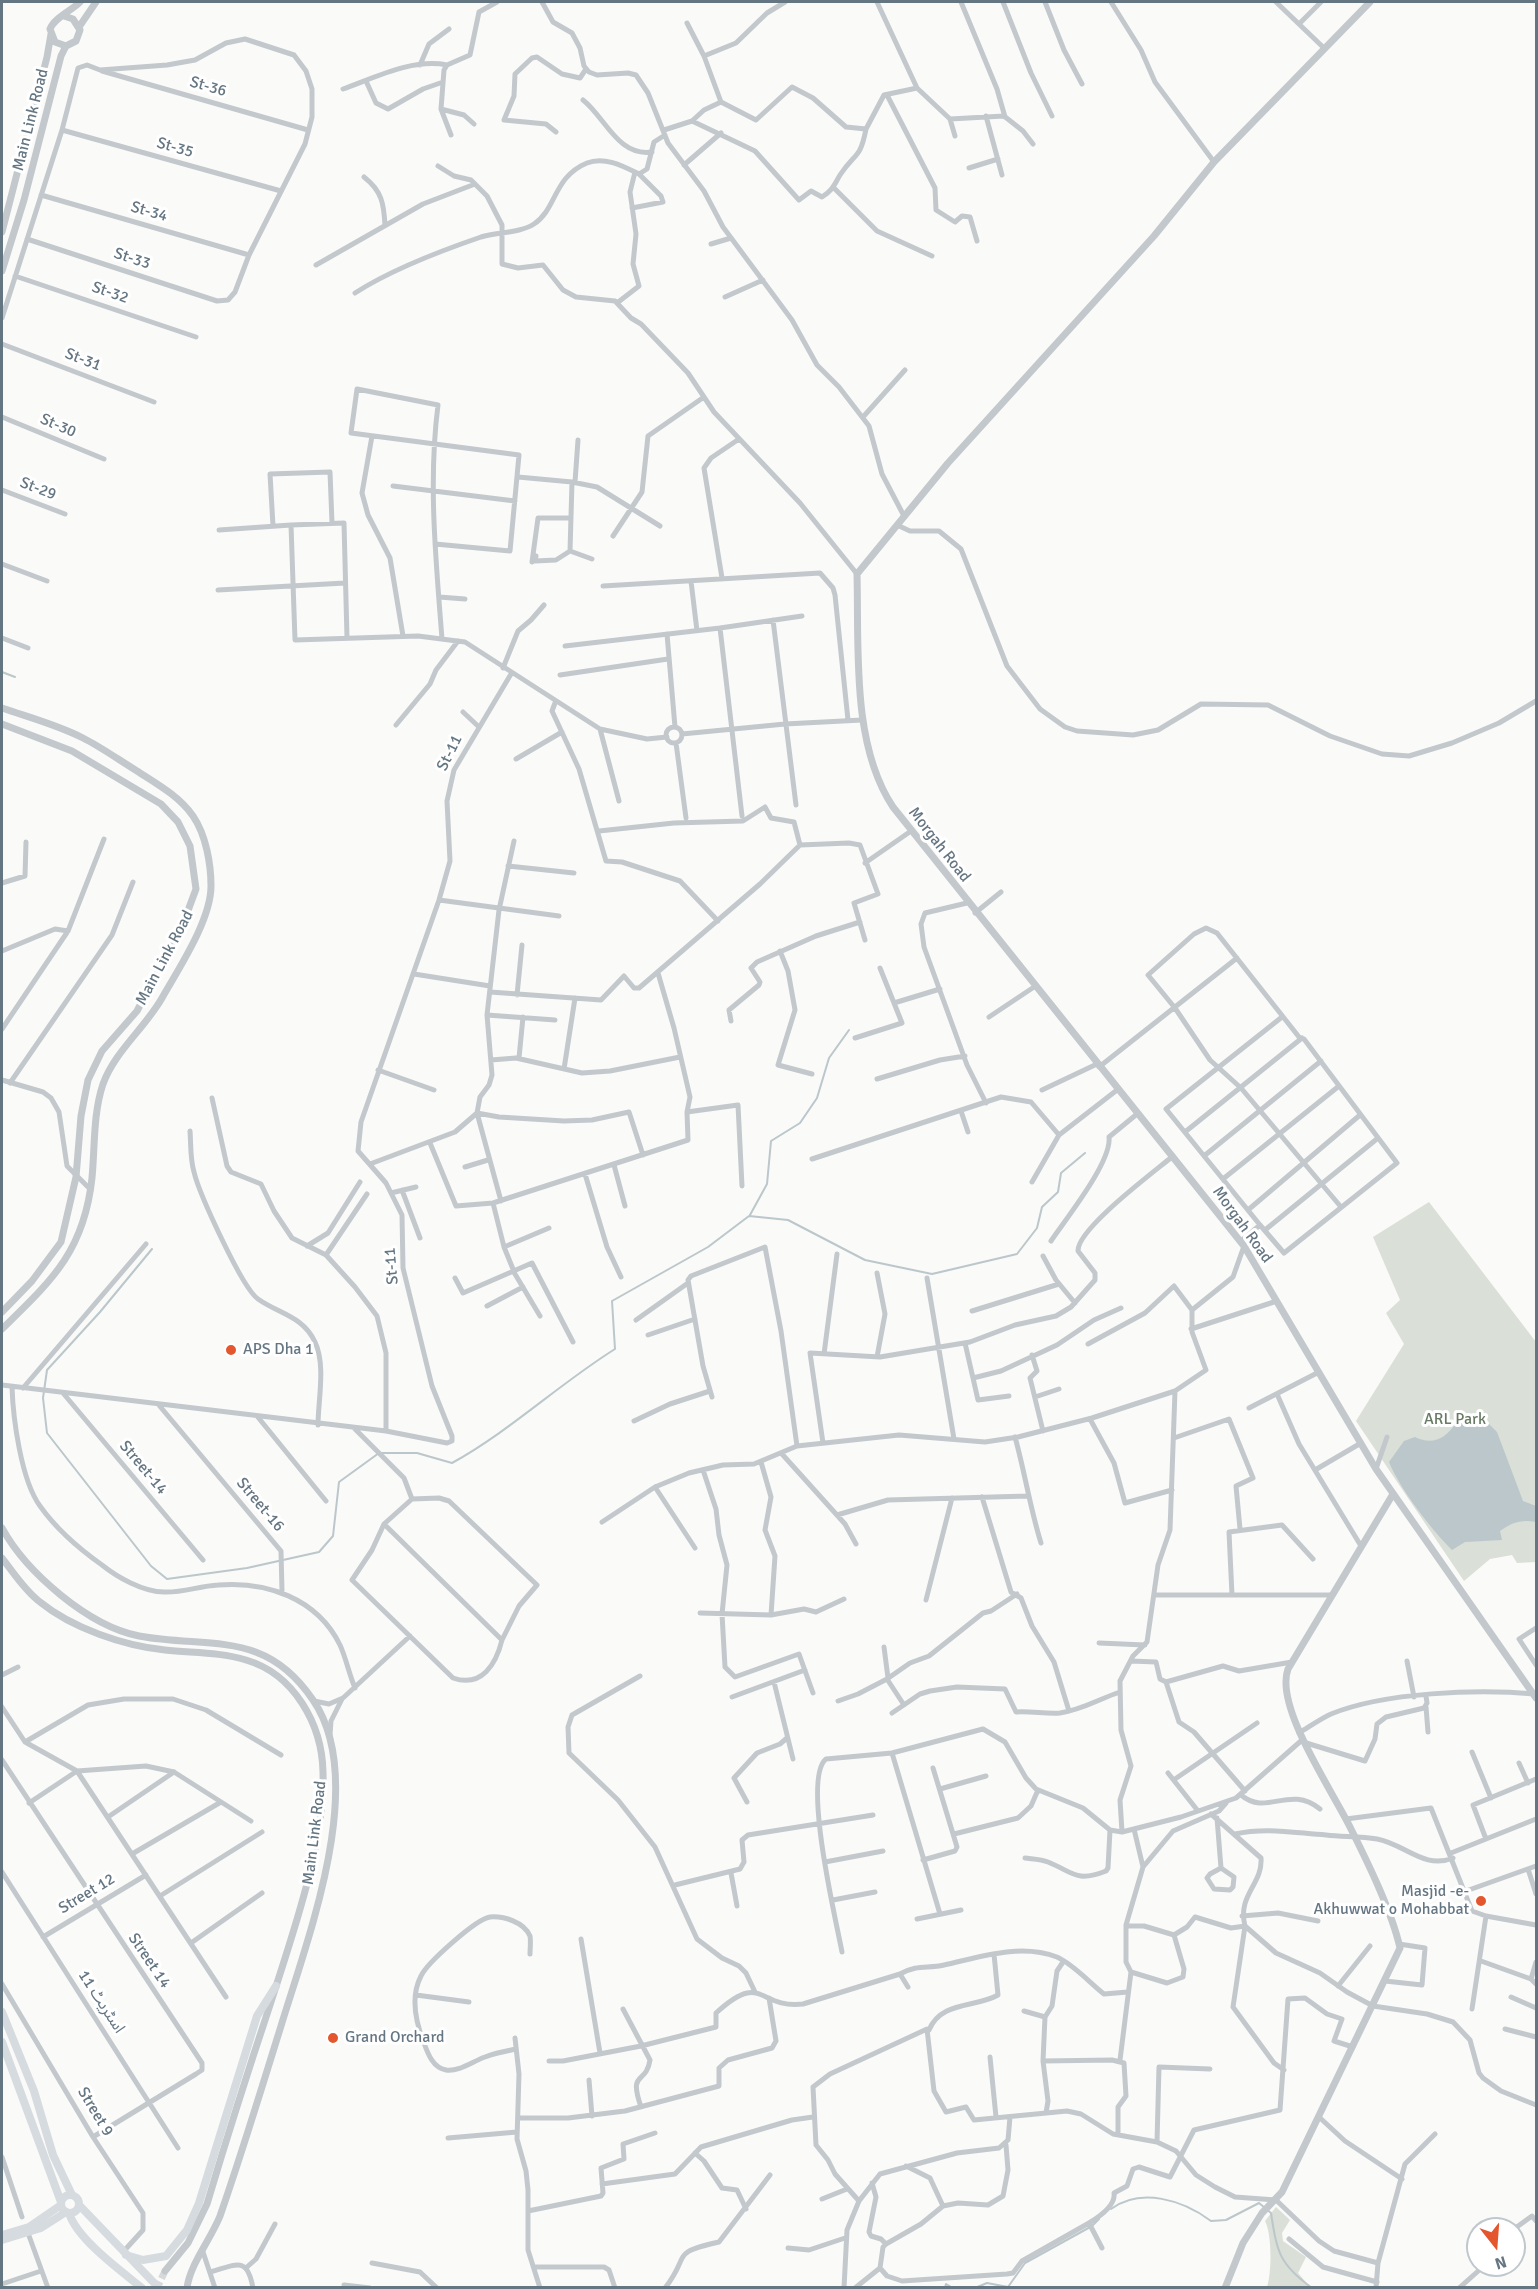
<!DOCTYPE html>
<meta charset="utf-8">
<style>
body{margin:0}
#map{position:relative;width:1538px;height:2289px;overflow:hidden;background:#fafaf8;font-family:Signika,sans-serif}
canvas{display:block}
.frame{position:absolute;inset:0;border:3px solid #657683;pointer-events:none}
.north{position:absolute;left:1466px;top:2217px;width:60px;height:60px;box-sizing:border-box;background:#fff;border:2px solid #c1c8cd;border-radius:50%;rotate:163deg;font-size:16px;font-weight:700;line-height:24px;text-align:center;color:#657683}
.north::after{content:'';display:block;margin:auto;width:21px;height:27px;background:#e4572e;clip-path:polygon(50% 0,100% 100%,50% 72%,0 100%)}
</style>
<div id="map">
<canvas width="1538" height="2289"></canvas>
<div class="frame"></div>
<div class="north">N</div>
</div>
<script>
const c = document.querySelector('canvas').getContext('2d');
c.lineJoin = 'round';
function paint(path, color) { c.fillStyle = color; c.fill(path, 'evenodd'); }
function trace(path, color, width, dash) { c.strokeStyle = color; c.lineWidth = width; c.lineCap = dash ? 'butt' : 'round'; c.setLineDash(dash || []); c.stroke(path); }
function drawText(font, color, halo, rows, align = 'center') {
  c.font = font + ' Signika,"Noto Sans Arabic",sans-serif'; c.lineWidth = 6; c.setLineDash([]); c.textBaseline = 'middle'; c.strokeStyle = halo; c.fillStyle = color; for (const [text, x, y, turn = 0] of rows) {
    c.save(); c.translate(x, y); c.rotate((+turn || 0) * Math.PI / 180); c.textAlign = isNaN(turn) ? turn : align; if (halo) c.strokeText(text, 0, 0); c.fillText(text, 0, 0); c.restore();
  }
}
paint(new Path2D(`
 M1429 1202 1536 1342V1562L1517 1563 1512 1555 1490 1559 1464 1581 1356 1421 1404 1344 1386 1313 1400 1300 1373 1237Z
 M1276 2207 1290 2220 1282 2233 1283 2241 1306 2257 1298 2273 1310 2287H1267C1272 2273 1272 2234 1265 2221Z`), '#dadfd7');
paint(new Path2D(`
 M1487 1422 1497 1432 1523 1501 1536 1506V1522C1522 1519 1512 1522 1500 1531L1502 1540 1465 1542 1452 1550C1431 1529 1400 1489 1389 1462L1404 1441 1415 1437C1433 1446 1446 1438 1456 1423Z`), '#bbc7cb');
trace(new Path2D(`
 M2 672 15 677
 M750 1215 767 1184 771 1141 800 1123 817 1098 829 1058 849 1030
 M152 1249 100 1312 47 1370 43 1398 47 1433 151 1566 167 1579 247 1568 319 1552 333 1536 339 1482 379 1453H417L452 1463C510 1431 559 1384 615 1349L612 1301 708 1247 749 1216 788 1220 865 1260 932 1274 1017 1254 1037 1228 1042 1207 1058 1192 1061 1173 1085 1153
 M1111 2209C1141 2187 1183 2200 1211 2221L1226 2220 1259 2203 1271 2213C1277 2252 1279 2264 1312 2288
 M945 2288 946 2284 953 2288
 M975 2288 987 2283 1008 2287 1025 2263 1092 2226 1099 2219`), '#bbc7cb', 2);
trace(new Path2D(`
 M157 2288 165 2271`), '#d5d9db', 7, [7, 3.5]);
trace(new Path2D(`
 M542 2 553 22 572 33 580 48 584 66 589 72 597 75 628 73 636 75 648 93 668 143 704 191 723 227 792 320 817 365 839 387 869 426 882 474 904 516
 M877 2 917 88
 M961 2 997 89 1005 117
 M1003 2 1031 73 1052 116
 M1045 2 1064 50 1082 84
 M1111 2 1141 50 1155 82 1214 162
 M1276 2 1325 49
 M687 23 704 56 721 102
 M1299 24 1321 2
 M704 56 736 43 767 13 785 2
 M420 65 429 44 449 29
 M102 71 308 130
 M366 81 376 103 388 109 423 89 443 82
 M343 89C374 78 412 58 447 65
 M887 95 935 188 936 210 955 222 962 216 970 217 977 241
 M583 100C605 117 618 157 652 152
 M441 109 464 115 474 124
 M986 116 1002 175
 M950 119 1004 116 1023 131 1033 144
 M692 121 755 151 799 200 811 191 822 197C833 190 834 185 840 175 855 152 860 160 866 129
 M62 130 281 191
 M664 130 692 121 704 110 721 102 756 120 792 87 813 98 846 127 866 129 884 95 917 88 950 119 955 136
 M556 132 546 124 504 120 514 96 515 74 532 58 537 57 562 74 580 78 586 69
 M451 135 441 109 444 70 447 65 470 55 479 12 497 2
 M684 165 721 133
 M438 166 454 176 471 180 487 196 502 225V264L518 268 543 265 563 290 576 297 615 301 631 318 641 324 688 373 714 412 800 503 857 574
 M969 168 998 159
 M364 177C382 191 384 204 385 226
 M834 188 877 231 932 256
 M41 195 249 255
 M632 208 663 202 661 196 639 174
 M711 244 731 238
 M316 265 423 204 475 184
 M15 276 196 337
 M355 293C389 271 443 250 481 237 498 232 520 233 534 224 557 209 553 177 587 163 604 156 623 166 639 174L647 169 654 142 665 135
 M725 297 763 280
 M617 303 639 286 633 264 636 234 630 192 635 172
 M2 318 62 130 78 68 87 65 100 70 167 65 195 60 226 43 245 39 294 55 306 71 312 89V117L305 144 249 255 235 292 228 300 217 301 27 239
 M2 344 154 402
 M2 417 104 459
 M863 417 905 370
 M372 436 362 493 368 515 390 558 403 636
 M518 477 572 482 597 487 660 526
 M575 482 578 440
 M393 486 515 501
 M2 490 65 514
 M897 525 910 531H939L961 549 1007 666 1040 709 1065 727 1077 731 1133 735 1158 730 1201 704 1268 705 1330 736 1382 754 1409 756 1452 743 1499 723 1536 701
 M273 526 270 474 330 472 332 523
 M219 530 291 525
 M613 536 642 492 648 436 704 397
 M435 544 510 551 519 455 351 433 357 389 438 405C428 483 436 561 442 639
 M570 551 572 482
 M536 556 535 561 556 560 570 551 592 559
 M532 562 538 518H570
 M2 564 47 581
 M722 578 704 468 711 458 739 439
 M691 581 697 631
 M603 586 820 573 833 588 835 595 848 720
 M218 590 345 583
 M439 597 465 599
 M773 620 796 805
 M667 634 675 727
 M2 638 28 648
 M347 638 344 523 291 525 295 640 418 636 465 642 600 729 647 739 667 737
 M565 646 720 628
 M503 668 518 631 531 620 544 605
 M560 675 668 659
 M555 703 552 711 579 769 606 861 622 862 680 881 718 921
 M463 712 479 727
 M396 725 430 684 436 670 458 641
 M666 735a8 8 0 1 1 16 0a8 8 0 1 1-16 0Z
 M600 729 619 801
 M682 734 785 724 862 720
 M676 743 686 818
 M516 759 562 732
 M742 816 720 628 802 616
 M599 831 674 823 743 821 765 807 771 818 794 822 800 845
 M865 863 911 831
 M508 866 574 873
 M2 883 25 876 26 842
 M439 900 559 916
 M967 903 925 913 921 924 924 947 967 1065 986 1103
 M975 913 1001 892
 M2 951 55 929 68 931
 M780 951 788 971 795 1010 778 1065 812 1074
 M414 974 490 986
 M490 992 601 1000 624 976 634 988H639L760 884 800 845 849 843 860 845 878 894 854 903 865 940
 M517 995 522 945
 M894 1003 940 989
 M487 1015 555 1020
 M989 1017 1034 987
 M731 1021 729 1010 759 985 760 982 751 968 757 962 816 936 860 922
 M2 1029 68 931 104 839
 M855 1038 902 1023 880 968
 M519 1058 523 1017
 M491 1060 516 1058 582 1073 610 1071 680 1057
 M1099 1067 1237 958
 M564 1069 575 998
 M378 1070 434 1090
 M877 1079 940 1060 965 1056
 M2 1080 43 1092 51 1098 59 1112 67 1166 90 1189
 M10 1083 112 935 133 882
 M1042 1090 1097 1064
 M212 1098 227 1166 231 1172 261 1184 274 1211 292 1238 326 1255 355 1287 377 1316 386 1353V1431
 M961 1111 968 1132
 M687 1112 738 1105 742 1186
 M190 1131C191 1144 190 1159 194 1172 199 1193 242 1288 258 1299 279 1314 303 1316 315 1342 326 1365 318 1401 318 1425
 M1185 1132 1302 1038
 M430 1143 456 1206 493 1203 688 1140 687 1112 690 1097 674 1028 658 973
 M1204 1156 1321 1061
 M812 1159 1001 1097 1031 1102 1059 1135
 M370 1164 455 1132 477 1113 499 1117 564 1121 592 1120 629 1112 643 1155
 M614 1165 625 1206
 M465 1167 488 1160
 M585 1174 607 1247 621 1277
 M1223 1179 1339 1086
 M1032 1182 1059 1135 1117 1090
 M402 1190 420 1238
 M391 1193 416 1187
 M501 1201 477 1113 480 1097 489 1085 492 1075 487 1015 499 910 514 841
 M493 1203 504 1247 515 1274 540 1316
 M1248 1210 1360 1115
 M1260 1225 1166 1109 1282 1017
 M1265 1230 1378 1138
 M1051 1241C1065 1220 1112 1162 1109 1137L1137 1114
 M1240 1242 1260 1225 1284 1253 1397 1163 1304 1039 1299 1037 1217 933 1206 928 1194 934 1148 975 1175 1008 1210 1060 1241 1088 1341 1207
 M307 1246 328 1233 360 1182
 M504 1247 549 1228
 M326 1255 367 1194
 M1043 1256 1056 1280 1075 1303
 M455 1278 463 1293 532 1263 573 1342
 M927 1278 954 1439
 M487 1306 523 1287
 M972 1311 1059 1284
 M636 1320 688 1283
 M1191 1329 1277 1301
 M648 1335 695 1319
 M965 1343 978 1400 1009 1396
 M1088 1344 1145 1313 1174 1286 1192 1310
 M824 1354 837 1254
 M1032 1355 1037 1371 1030 1378 1043 1431
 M877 1357 885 1314 877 1273
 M973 1378 1001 1371 1057 1345 1094 1320 1121 1308
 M2 1385 386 1431 447 1443 452 1441V1436L432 1386 403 1268 402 1215 386 1183 358 1151 361 1122 439 900 450 861 447 801 454 770 511 674
 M12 1387C13 1418 21 1480 40 1506 57 1530 78 1548 102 1565 117 1577 143 1592 164 1592 182 1593 199 1586 218 1585 266 1581 317 1598 340 1645 346 1658 349 1674 355 1688
 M23 1388 146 1244
 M63 1393 203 1560
 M1277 1394 1299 1444 1361 1546
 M712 1397 703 1366 688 1280 691 1276 765 1247 781 1331 797 1446
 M1035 1397 1059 1389
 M158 1404 281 1551 282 1591
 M1249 1408 1319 1372
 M257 1416 326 1501
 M1090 1419 1114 1463 1125 1503 1172 1490
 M634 1421 670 1404 710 1391
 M354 1428 404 1478 412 1499 384 1524 372 1550 352 1580 453 1678C482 1688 496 1664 502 1640L384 1524
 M1015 1437C1025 1473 1030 1508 1041 1543
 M1174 1438 1229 1419 1253 1478 1236 1486 1240 1529
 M823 1443 810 1353 880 1357 970 1342 1015 1325 1056 1316 1071 1307 1095 1280V1273L1078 1251C1077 1229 1154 1172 1173 1156
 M782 1454 845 1524 856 1544
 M761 1462 771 1497 765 1530 775 1556 771 1615
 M1376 1469 1387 1437
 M703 1470 716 1509 719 1535 727 1565 722 1614 725 1667 735 1677 799 1654 813 1693
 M1315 1470 1361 1443
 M655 1487 695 1548
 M982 1497 1011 1592 1021 1598 1032 1626 1054 1662 1069 1711
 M412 1499 439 1498 449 1501 537 1585 519 1606 502 1640
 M837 1515 888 1500 1028 1496
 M602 1522 655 1487 689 1473 723 1465 754 1464 797 1446 899 1435 985 1442 1018 1437 1092 1418 1175 1391 1206 1370 1192 1332V1310L1233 1277 1244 1246
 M1154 1595H1332
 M1232 1595 1229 1532 1282 1525 1313 1559
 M926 1600 952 1498
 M700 1613 771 1615 804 1609 816 1612 844 1599
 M1536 1628 1519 1639 1536 1665
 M1099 1643 1145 1645
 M884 1647 888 1678
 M1131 1661 1156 1662 1160 1679 1166 1682 1179 1722 1194 1732 1245 1791
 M1407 1661 1414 1697
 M2 1675 18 1667
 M640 1676 572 1715 568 1727 569 1753 618 1800 655 1847 697 1939 722 1958 739 1966 746 1973 755 1992
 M887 1679 904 1705
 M774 1682 793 1759
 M1166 1682 1223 1666 1239 1671 1292 1662
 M732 1697 805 1670
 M314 1701 329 1704 343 1698 410 1636
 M838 1701 858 1694 887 1679 910 1663 929 1656 983 1613 991 1611 1017 1594
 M2 1707 25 1742 77 1771 146 1766 174 1772 251 1821
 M1426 1707 1428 1732
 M892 1713 920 1694 930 1691 957 1687 1005 1689 1016 1712C1031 1711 1046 1714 1060 1713 1082 1710 1099 1699 1120 1692
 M1299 1733C1309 1727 1320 1719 1331 1714 1385 1692 1477 1689 1535 1694
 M330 1735 331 1721 342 1699
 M25 1742 88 1705 124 1699H173L206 1710 281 1755
 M1303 1742 1365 1761 1375 1739 1377 1724 1386 1717 1424 1708 1427 1703 1426 1696
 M1472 1752 1491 1798
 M892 1753 940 1914
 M2 1760 202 2063V2070L196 2074 93 2137
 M1519 1763 1528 1783
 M1168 1773 1198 1811
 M1175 1779 1257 1723
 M940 1789 986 1776
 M1241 1795C1267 1817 1289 1784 1320 1809
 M747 1802 734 1778 757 1753 780 1744 787 1738
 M29 1803 77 1771 226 1997
 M1211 1814 1261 1858C1263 1884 1237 1895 1245 1926L1276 1953 1320 1973 1347 1992 1373 2006 1427 2014 1453 2022 1470 2040 1479 2073 1483 2078 1501 2091 1536 2105
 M108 1817 174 1772
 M1217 1818 1221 1868 1210 1874 1207 1878 1214 1889 1230 1890 1233 1887 1234 1877 1221 1868
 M1346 1819 1431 1808 1472 1911 1486 1916 1536 1925
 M1134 1829 1143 1867
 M1122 1832 1120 1800 1131 1766 1121 1730 1120 1681 1133 1656 1147 1642 1158 1565 1170 1530 1175 1391
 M954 1834 1018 1818 1031 1806 1038 1790
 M1235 1834C1266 1827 1295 1833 1326 1835 1343 1837 1360 1836 1377 1839 1405 1844 1424 1870 1453 1858
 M1486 1839 1473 1805 1536 1779
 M1451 1853 1536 1819
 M132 1854 221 1802
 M1025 1858C1032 1859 1041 1859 1048 1862 1073 1872 1076 1883 1106 1871L1108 1868 1110 1830
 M923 1860 955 1851 957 1847 933 1768
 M825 1862 883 1851
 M1528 1869 1536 1894
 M2 1872 178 2148
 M731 1873 737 1906
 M675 1885 740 1869 744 1862 742 1840 748 1835 873 1815
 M1466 1891 1536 1866
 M160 1896 262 1832
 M833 1900 875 1892
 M1242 1916 1278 1913 1318 1921
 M917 1919 961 1910
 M1126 1926H1144L1174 1935 1187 1927 1195 1917 1231 1928 1245 1926 1233 2007 1274 2063 1284 2070
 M43 1937 146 1875
 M581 1939 600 2053
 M191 1943 262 1893
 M842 1952C836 1920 802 1778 826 1759L892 1753 983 1729 1005 1742 1026 1778 1036 1789 1083 1808 1110 1830 1122 1832 1181 1817 1236 1798 1302 1740
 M1481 1961 1531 1979
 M1536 1962 1531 1979 1536 1984
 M1131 1972 1167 1983 1183 1977 1184 1969 1174 1935
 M900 1974C918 1964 927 1969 944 1965 980 1957 1020 1943 1057 1957 1073 1964 1090 1983 1104 1994L1128 1992
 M1385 1981 1422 1985 1425 1948 1399 1944
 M2 1984 93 2137 143 2213V2230L123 2252
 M1338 1986 1370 1946
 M416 1995 469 2002
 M1511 1997 1536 2008
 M623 2009 650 2060C646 2086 628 2069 641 2107
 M1472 2009 1486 1916
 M1024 2011 1045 2017
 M1505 2029 1536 2037
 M929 2030C941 2001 975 2008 998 1995L994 1954
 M515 2038 519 2074 517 2139 526 2171 528 2190V2250L540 2288
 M516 2049C506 2051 495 2053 485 2057 473 2061 459 2072 446 2070 433 2068 428 2054 424 2043 416 2023 410 1997 421 1976 427 1963 476 1919 490 1917 504 1916 524 1922 530 1936 531 1941 530 1949 530 1954
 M990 2057 996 2117
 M1120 2060 1131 1972 1126 1962V1925L1143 1867 1173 1831 1219 1811 1226 1803
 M549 2061H563L641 2046 716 2027V2013C763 1970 757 2009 803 2004L900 1974 908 1987
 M1043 2061 1112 2060 1124 2063 1126 2096 1118 2107V2135
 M589 2080 592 2116
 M1046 2113 1048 2101 1043 2061 1045 2017 1052 2006 1057 1971 1063 1962
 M1319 2117 1345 2141 1402 2179
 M518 2118H568L625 2111 719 2086V2068L728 2060 772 2048 776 2041 769 1998
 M448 2138 517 2132
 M1157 2142 1159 2067 1210 2069
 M695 2153 704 2161 722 2188 737 2190 746 2209
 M2 2157 22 2217
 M906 2166 930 2178 943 2206
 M872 2183 876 2197 869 2232 871 2236 881 2239 886 2244
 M602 2184 675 2174 701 2147 792 2120 813 2117
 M822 2199 847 2189
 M859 2201 835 2174 828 2160 816 2145 813 2087 830 2074 927 2029 934 2091 946 2112 966 2107 974 2120 1067 2111 1081 2114 1113 2134 1157 2142 1176 2151 1196 2175 1215 2187 1235 2197 1276 2200 1319 2241 1334 2251 1378 2263
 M528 2211 601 2196 603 2193 601 2168 624 2159 623 2144 655 2133
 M1514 2229 1532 2216 1536 2221
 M28 2233 48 2288
 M1289 2239 1323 2267 1377 2282
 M788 2248 809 2250 845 2238
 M1102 2248 1089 2223C1099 2217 1116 2206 1114 2193L1127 2186 1133 2169 1139 2167 1170 2177 1194 2130 1280 2110 1288 1999 1305 1998 1327 2014 1342 2019 1334 2041 1353 2047
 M203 2252 215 2288
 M372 2263 420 2272 437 2288
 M247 2267 256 2259 275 2224
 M536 2267H604L609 2270 615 2288
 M880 2268 887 2276 902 2281 1007 2274 1013 2273 1022 2261 1089 2223
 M210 2272C236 2265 247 2255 253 2288
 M2 2284 41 2271
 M344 2285 370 2288
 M665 2288C691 2255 669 2253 719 2242L770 2175
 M844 2288 847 2230 859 2201 880 2174 957 2153 999 2148 1008 2140 1010 2117
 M855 2288 880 2268 883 2247 886 2244 921 2224 943 2206 958 2203 988 2205 1003 2196 1008 2170 1006 2145
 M1376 2288 1378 2263 1405 2164 1435 2134
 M1459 2288 1485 2265`), '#c3c8cc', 5);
trace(new Path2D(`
 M1370 2 1214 162 1154 236 948 463 857 574C859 647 851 744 893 807L1244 1246 1376 1469 1536 1698
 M64 16 73 19 80 30 76 41 66 46 55 42 50 29C54 18 71 11 80 2
 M79 27 96 2
 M2 232 47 57 51 34
 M2 271 24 200 61 56 66 46
 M2 708C28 717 58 725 83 738 101 747 119 760 137 771 157 784 179 796 193 816 206 835 211 864 211 886 211 920 179 968 162 998 145 1028 115 1051 103 1084 93 1114 95 1146 92 1178 84 1252 51 1281 2 1329
 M2 724 72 751 161 804 178 822 190 846 196 889 183 924 137 1011 102 1051 88 1080 81 1116 76 1177 61 1242 32 1281 2 1312
 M2 1528C26 1572 88 1626 139 1636 210 1649 265 1629 313 1700 369 1781 307 1940 281 2026 261 2090 242 2153 220 2216 211 2239 190 2264 187 2288
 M2 1558C13 1572 25 1591 40 1602 72 1628 124 1646 165 1650 192 1653 220 1652 246 1660 294 1674 322 1724 323 1772 325 1844 292 1936 270 2005 248 2071 227 2137 207 2204L188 2243 165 2271
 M1225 2288 1243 2243 1262 2213 1282 2192 1400 1948C1392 1912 1368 1863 1351 1829 1334 1793 1274 1707 1288 1669L1393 1494`), '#c3c8cc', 7);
trace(new Path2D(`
 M2 2235 29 2227 61 2205
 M2 2240 41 2228 66 2212`), '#d6dbdf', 8);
trace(new Path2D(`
 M2 2012 34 2091 53 2155 72 2195
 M2 2042 61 2202
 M61 2204a9 9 0 1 1 18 0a9 9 0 1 1-18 0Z
 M80 2206 159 2288
 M69 2213C77 2239 120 2270 142 2288
 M126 2255 143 2260 166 2256 187 2230 199 2203 257 2016 276 1986`), '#d6dbdf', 8);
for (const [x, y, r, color] of [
 [231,1350,6,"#e4572e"],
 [1481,1901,6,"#e4572e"],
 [333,2038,6,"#e4572e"]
]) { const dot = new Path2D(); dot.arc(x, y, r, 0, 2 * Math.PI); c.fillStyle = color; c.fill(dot); trace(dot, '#fff', 2); }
drawText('16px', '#657683', '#fff', [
 ["St-36",208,87,16],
 ["Main Link Road",31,120,-76],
 ["St-35",175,148,16],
 ["St-34",149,212,16],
 ["St-33",132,259,18],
 ["St-32",110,293,19],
 ["St-31",83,360,21],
 ["St-30",58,426,23],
 ["St-29",38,489,21],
 ["St-11",450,753,-64],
 ["Morgah Road",939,845,52],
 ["Main Link Road",165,958,-62],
 ["Morgah Road",1242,1225,54],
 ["St-11",392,1266,-95],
 ["Street-14",143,1468,50],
 ["Street-16",260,1505,50],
 ["Main Link Road",315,1833,-83],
 ["Street 12",87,1894,-31],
 ["Street 14",149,1961,56],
 ["اسٹریٹ 11",101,2002,57],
 ["Street 9",95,2112,59]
]);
drawText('16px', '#657683', '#fff', [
 ["APS Dha 1",243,1350],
 ["Masjid -e-",1469,1892,"right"],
 ["Akhuwwat o Mohabbat",1469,1910,"right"],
 ["Grand Orchard",345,2038]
], 'left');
drawText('16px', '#687a64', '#fff', [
 ["ARL Park",1455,1420]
]);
</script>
